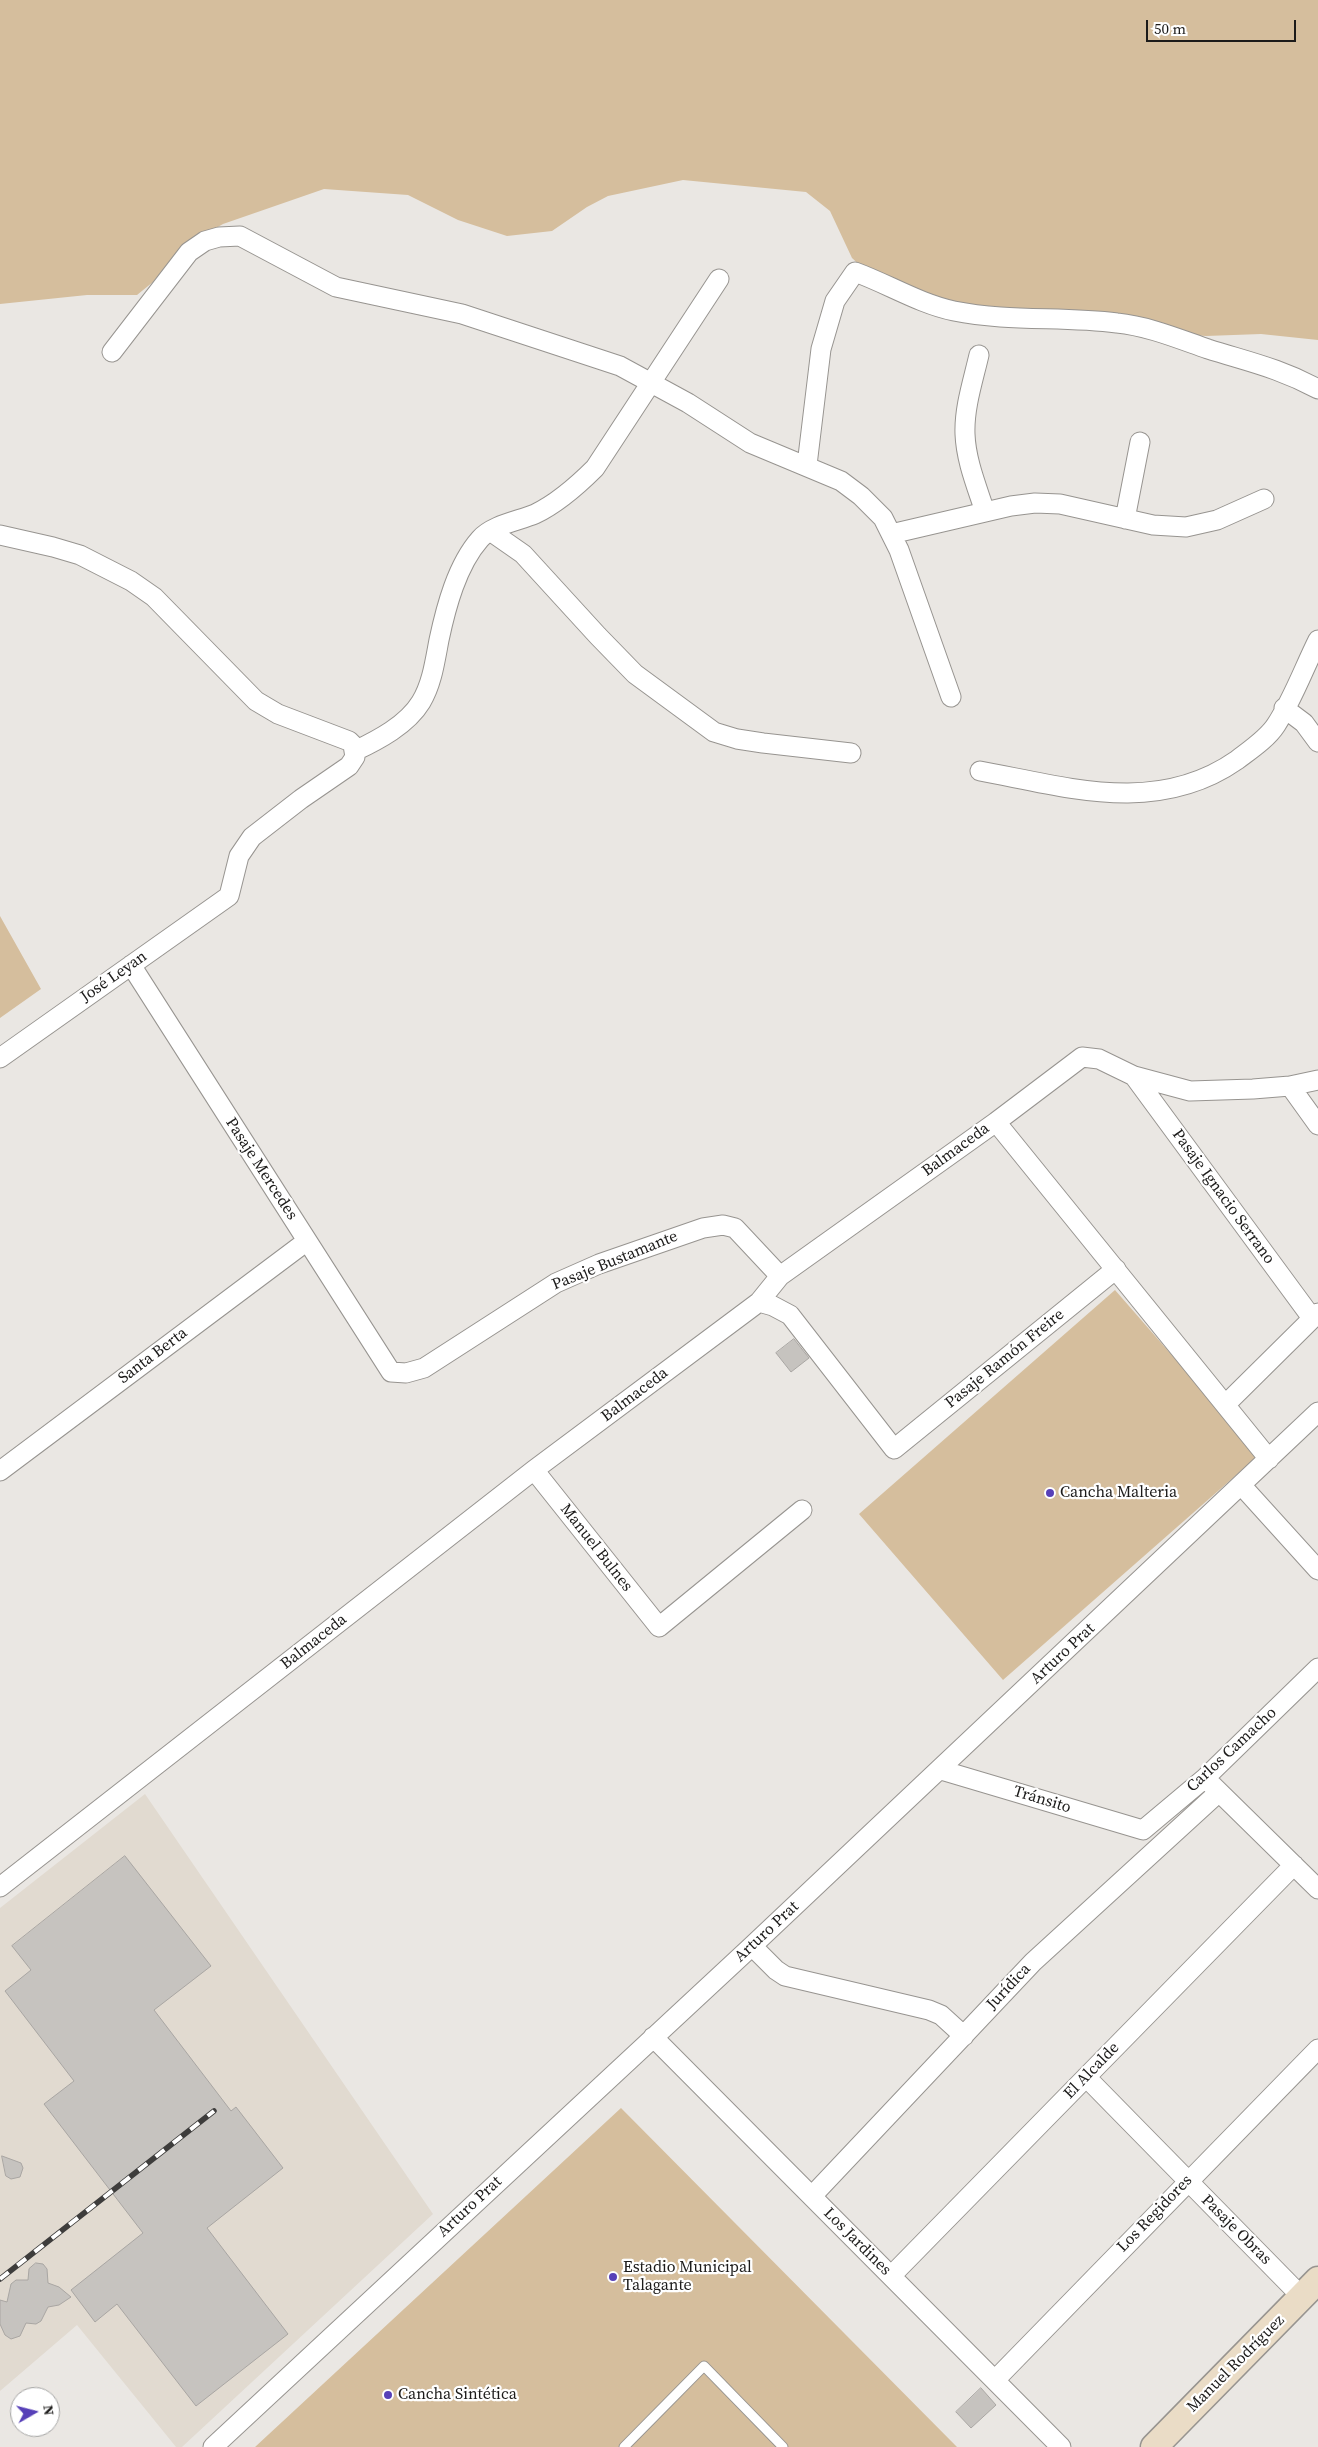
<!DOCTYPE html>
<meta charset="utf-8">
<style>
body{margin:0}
#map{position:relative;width:1318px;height:2447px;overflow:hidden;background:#eae7e3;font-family:"Source Serif 4",serif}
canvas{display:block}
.north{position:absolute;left:10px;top:2387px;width:50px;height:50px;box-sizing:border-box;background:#fff;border:1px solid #a4a4a3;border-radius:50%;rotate:82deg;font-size:14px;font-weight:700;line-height:20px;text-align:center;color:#1c1b1a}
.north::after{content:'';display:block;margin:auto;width:18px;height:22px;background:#5740b8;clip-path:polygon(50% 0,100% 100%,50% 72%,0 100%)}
.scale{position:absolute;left:1146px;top:20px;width:150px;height:22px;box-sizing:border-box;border:2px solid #1c1b1a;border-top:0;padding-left:6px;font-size:15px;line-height:18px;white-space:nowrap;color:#1c1b1a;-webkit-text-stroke:4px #fff;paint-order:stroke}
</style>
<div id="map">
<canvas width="1318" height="2447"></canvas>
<div class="north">N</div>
<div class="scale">50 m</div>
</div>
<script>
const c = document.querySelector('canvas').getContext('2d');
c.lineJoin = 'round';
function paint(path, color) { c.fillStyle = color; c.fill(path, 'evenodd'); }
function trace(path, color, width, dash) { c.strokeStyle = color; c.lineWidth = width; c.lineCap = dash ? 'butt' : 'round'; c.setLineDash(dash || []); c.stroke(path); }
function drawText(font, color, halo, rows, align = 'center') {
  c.font = font + ' "Source Serif 4",serif'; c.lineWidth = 4.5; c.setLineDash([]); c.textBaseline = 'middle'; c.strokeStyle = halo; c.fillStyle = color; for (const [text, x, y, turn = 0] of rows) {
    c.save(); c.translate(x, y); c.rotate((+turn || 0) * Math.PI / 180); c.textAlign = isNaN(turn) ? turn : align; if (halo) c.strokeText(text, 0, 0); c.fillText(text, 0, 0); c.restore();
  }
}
paint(new Path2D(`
 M145 1794 433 2214 182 2447H176L77 2325 0 2391V1908Z`), '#e1dad0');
paint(new Path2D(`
 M0 0H1318V340L1261 334 1206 336 982 318 881 285 852 258 830 211 806 192 683 180 608 196 587 207 552 231 507 236 458 220 408 195 324 189 223 224 179 249 153 282 137 295H87L0 304Z
 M0 916 41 989 0 1018Z
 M1115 1290 1259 1455 1003 1680 859 1514Z
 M621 2108 957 2447H255Z`), '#d5be9d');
const building = new Path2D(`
 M794 1339 809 1358 791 1372 776 1353Z
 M125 1856 211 1966 154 2010 231 2111 236 2107 283 2168 207 2228 288 2334 196 2406 117 2304 95 2322 71 2290 143 2233 44 2104 74 2081 5 1991 31 1970 12 1946Z
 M2 2156 21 2163 23 2168 20 2177 11 2179 6 2176Z
 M36 2263 43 2264 47 2269 48 2283 59 2287 71 2297 59 2305 48 2307 41 2321 36 2324 26 2323 20 2336 11 2339 5 2335 0 2324V2300L7 2302 11 2284 16 2280H28L29 2269Z
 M981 2388 996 2405 971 2428 956 2412Z`);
paint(building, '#c6c3bf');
trace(building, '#a9a6a3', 1);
const lane = new Path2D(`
 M624 2447 704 2366 783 2447`);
const street = new Path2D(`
 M112 352 189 252 205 241 219 237 240 236 336 287 462 314 620 366 688 403 750 443 841 481 861 496 883 518 899 550 951 697
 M979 355C973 381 964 408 965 434 966 461 977 487 985 512
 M807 465 821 349 835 301 855 272C888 284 920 304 954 311 1009 322 1062 316 1117 323 1148 326 1179 339 1208 349 1249 362 1279 368 1318 389
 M1125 519 1140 442
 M490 531 523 554 598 636 635 674 714 732 737 739 763 743 851 753
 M891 534 1011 506 1035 503 1060 504 1153 525 1186 527 1217 520 1264 499
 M0 535 53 547 80 555 131 581 154 597 256 701 278 714 349 741 353 745 355 757 349 766 301 799 252 837 239 856 229 896 0 1058
 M1284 708 1304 723 1318 742
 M355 751C378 740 407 725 421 702 432 684 435 661 439 640 446 607 457 565 480 539 492 525 518 521 535 514 558 503 577 486 595 468L719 279
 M980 771C1067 787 1157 816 1237 760 1250 750 1267 739 1276 725 1293 699 1304 668 1318 640
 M131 965 391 1372 406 1373 424 1368 556 1283 599 1264 703 1228 723 1225 735 1228 780 1276
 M1134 1076 1312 1318
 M1290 1086 1318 1125
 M996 1122 1269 1459
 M759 1302 773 1306 790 1315 894 1449 1116 1269
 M1226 1404 1318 1313
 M534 1470 659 1627 802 1510
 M0 1471 307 1241
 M1242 1486 1318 1570
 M941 1770 1143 1830 1205 1778 1318 1668
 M1210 1783 1318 1889
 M0 1887 534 1470 759 1302 780 1276 996 1122 1082 1057 1099 1059 1134 1076 1190 1091 1253 1089 1290 1086 1318 1080
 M752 1946 776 1970 785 1976 929 2010 941 2015 964 2036
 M653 2037 1061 2447
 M1086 2077 1302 2297
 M812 2196 1033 1962 1219 1792
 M891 2276 1294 1865
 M995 2380 1318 2049
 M213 2447 752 1946 1318 1412`);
const secondary = new Path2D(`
 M1154 2447 1318 2280`);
trace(lane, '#979490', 11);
trace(street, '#979490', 21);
trace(secondary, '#979490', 29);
trace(lane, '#fff', 9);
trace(street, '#fff', 19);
trace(secondary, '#eadcc6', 26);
const rail = new Path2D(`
 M0 2279 214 2111`);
trace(rail, '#3e3d3c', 5.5);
trace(rail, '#fff', 4, [11]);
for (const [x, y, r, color] of [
 [1050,1493,5,"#5740b8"],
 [613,2277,5,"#5740b8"],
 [388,2395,5,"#5740b8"]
]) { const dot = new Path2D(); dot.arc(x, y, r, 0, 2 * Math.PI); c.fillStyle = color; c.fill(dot); trace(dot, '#fff', 2); }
drawText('16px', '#1c1b1a', '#fff', [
 ["José Leyan",114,977,-35],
 ["Balmaceda",956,1150,-36],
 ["Pasaje Mercedes",261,1169,57],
 ["Pasaje Ignacio Serrano",1223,1197,54],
 ["Pasaje Bustamante",615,1261,-22],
 ["Santa Berta",153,1356,-37],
 ["Pasaje Ramón Freire",1005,1359,-39],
 ["Balmaceda",635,1395,-37],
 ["Manuel Bulnes",596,1548,52],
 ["Balmaceda",314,1642,-38],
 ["Arturo Prat",1063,1654,-43],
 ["Carlos Camacho",1232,1750,-43],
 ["Tránsito",1042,1800,17],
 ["Arturo Prat",767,1932,-43],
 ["Jurídica",1009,1987,-47],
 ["El Alcalde",1092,2071,-46],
 ["Arturo Prat",470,2207,-43],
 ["Los Regidores",1155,2214,-46],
 ["Pasaje Obras",1236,2230,45],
 ["Los Jardines",857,2242,45],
 ["Manuel Rodríguez",1236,2364,-45]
]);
drawText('16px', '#1c1b1a', '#fff', [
 ["Cancha Malteria",1060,1493],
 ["Estadio Municipal",623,2268],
 ["Talagante",623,2286],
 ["Cancha Sintética",398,2395]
], 'left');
</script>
